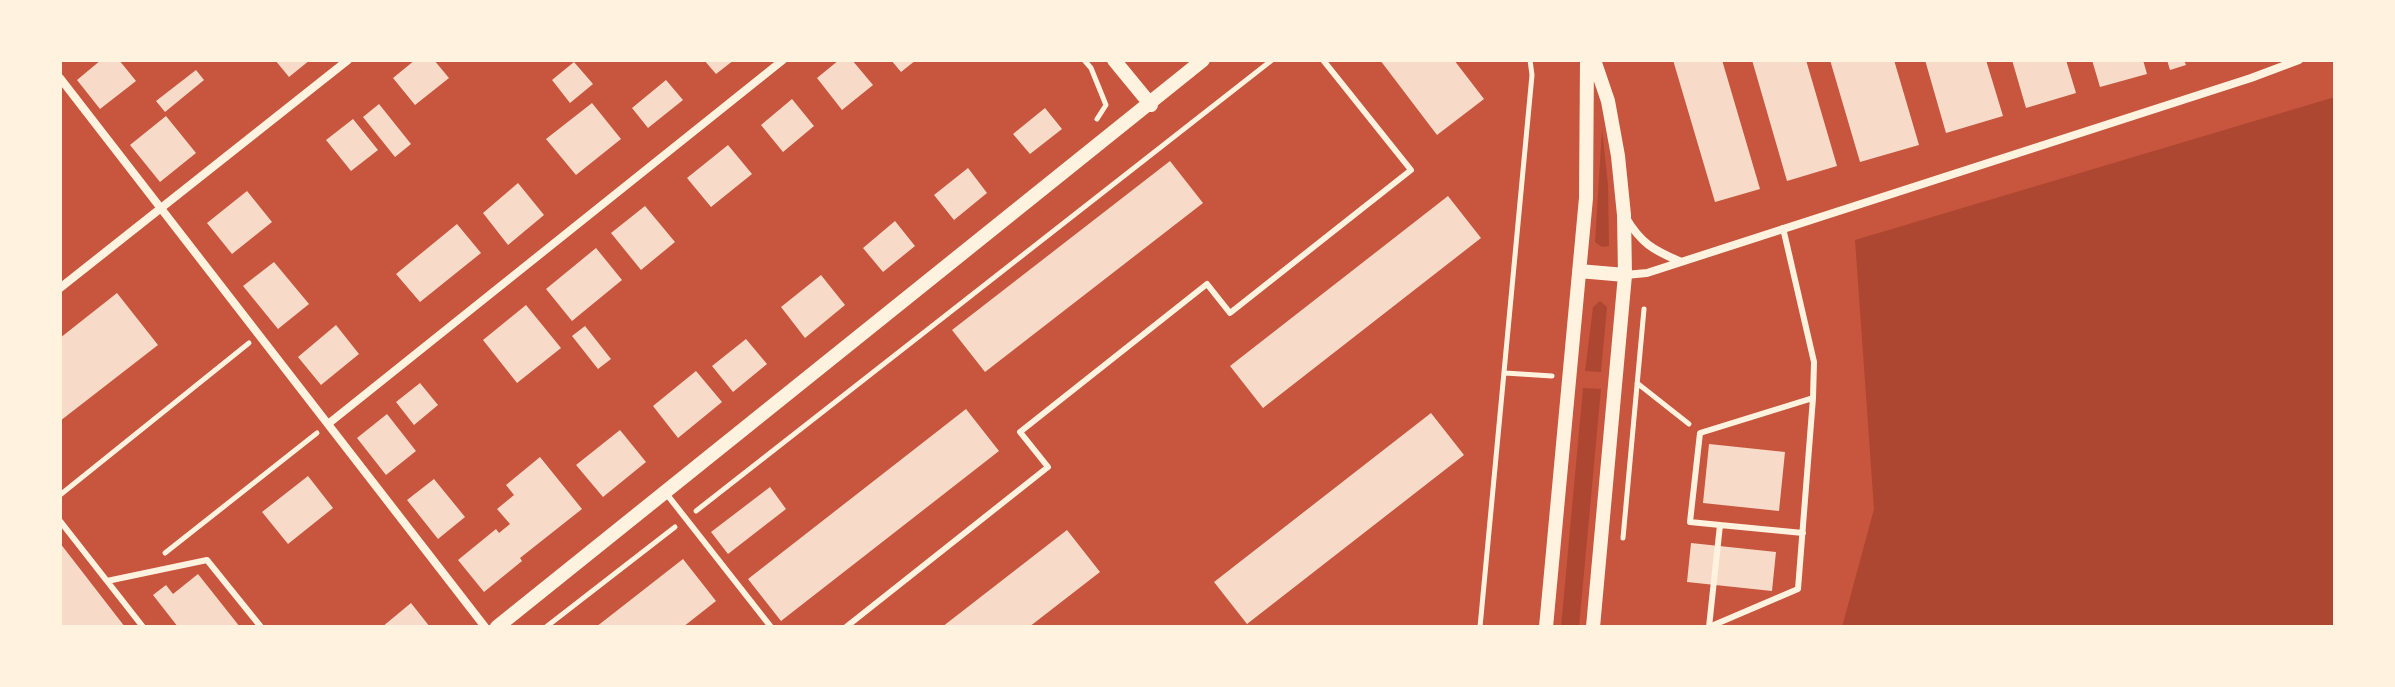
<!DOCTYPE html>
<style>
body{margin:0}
#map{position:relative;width:2395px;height:687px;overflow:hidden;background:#c8553d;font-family:Ubuntu,sans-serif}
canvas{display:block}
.frame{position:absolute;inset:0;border:62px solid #fff3e0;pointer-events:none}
</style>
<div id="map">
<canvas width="2395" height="687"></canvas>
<div class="frame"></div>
</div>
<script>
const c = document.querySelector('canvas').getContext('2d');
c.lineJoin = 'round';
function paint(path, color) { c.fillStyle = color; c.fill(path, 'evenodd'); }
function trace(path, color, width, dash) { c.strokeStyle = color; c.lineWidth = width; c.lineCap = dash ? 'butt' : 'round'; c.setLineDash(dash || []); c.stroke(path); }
paint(new Path2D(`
 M2335 97V627H1842L1874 509 1855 240Z
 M1602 129 1608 185 1609 246 1602 247 1595 242Z
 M1600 301 1607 307 1601 372 1585 371 1593 307Z
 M1583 388 1601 389 1579 627H1561Z`), '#ae4732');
paint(new Path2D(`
 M101 60H119L136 81 100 109 77 80Z
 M275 60H310L289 77Z
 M415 60H434L449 78 415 105 393 78Z
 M704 60H734L716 74Z
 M839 60H852L873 85 842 110 817 78Z
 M891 60H916L901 72Z
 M1380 60H1454L1484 99 1437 135Z
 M1673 60H1722L1760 189 1715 202Z
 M1752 60H1806L1837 166 1787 181Z
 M1830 60H1894L1919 145 1860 162Z
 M1925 60H1986L2003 116 1946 133Z
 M2012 60H2066L2076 93 2026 108Z
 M2092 60H2143L2147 74 2100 87Z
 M2167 60H2184L2186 65 2170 70Z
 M574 62 593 84 570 103 552 80Z
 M196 70 204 80 165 112 156 101Z
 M666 80 683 100 648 128 632 108Z
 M792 99 814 126 783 152 761 125Z
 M592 103 621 139 576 175 546 139Z
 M379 104 411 144 395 157 363 117Z
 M1045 108 1062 129 1030 154 1013 134Z
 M166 116 196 153 160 182 130 145Z
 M353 119 378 150 351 171 326 140Z
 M728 145 752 174 711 207 687 178Z
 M1170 161 1203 203 985 372 952 330Z
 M968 168 987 193 954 220 934 195Z
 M518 183 544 215 508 245 483 213Z
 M247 191 272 222 232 254 207 223Z
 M1448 196 1481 238 1263 408 1230 366Z
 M645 206 675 242 641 270 611 233Z
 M895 221 915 246 883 272 863 248Z
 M457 224 481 253 420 302 396 274Z
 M596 248 622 280 572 321 546 289Z
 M274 262 309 304 278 329 243 286Z
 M821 275 845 305 805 338 781 307Z
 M117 293 158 345 60 421V338Z
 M526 305 561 348 517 383 483 340Z
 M336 325 359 354 321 385 298 357Z
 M585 326 611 359 598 369 572 336Z
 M746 339 767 364 733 392 712 366Z
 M696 371 722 402 678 438 653 406Z
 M420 383 438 405 414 425 396 402Z
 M966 409 999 451 781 621 748 579Z
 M1431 413 1464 455 1247 624 1214 582Z
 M387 414 416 451 386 475 357 438Z
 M620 430 646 462 603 497 576 465Z
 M1709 444 1785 452 1779 511 1703 503Z
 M540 457 582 509 520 558 522 561 484 592 458 560 496 529 499 533 510 524 497 509 514 495 506 485Z
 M308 476 333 508 288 544 262 512Z
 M434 479 465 517 438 539 407 500Z
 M770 487 786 509 728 554 711 532Z
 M1067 530 1100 572 1029 627H942Z
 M60 543 125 627H60Z
 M1691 543 1776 552 1772 591 1687 582Z
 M683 559 716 601 683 627H596Z
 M198 574 240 627H178L153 595 166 585 173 594Z
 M411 603 430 627H382Z`), '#f7dbc8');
trace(new Path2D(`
 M1084 60 1091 68 1106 105 1097 119
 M1505 373 1552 376
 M1637 383 1689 424
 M60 495 249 343
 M696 511 1272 60
 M1623 538 1644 309
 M165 553 317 433
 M546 627 675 527
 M1480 627 1532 75 1530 60`), '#fff3e0', 5);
trace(new Path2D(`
 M665 492 771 627
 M60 521 143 627
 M1720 525 1803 533
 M107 581 207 560 261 627
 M846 627 1048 467 1020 432 1207 284 1230 313 1411 170 1323 60
 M1709 627 1720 525 1690 522 1700 433 1813 398 1814 362 1783 228
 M1709 627 1798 589 1813 398`), '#fff3e0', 6);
trace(new Path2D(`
 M60 78 485 627
 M1626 218C1641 243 1653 250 1679 261
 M1625 275 1647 273 2251 78 2299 60
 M60 288 348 60
 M328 424 783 60`), '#fff3e0', 8);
trace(new Path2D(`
 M1114 60 1151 105
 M1579 271 1625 275
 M497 627 1203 60
 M1546 627 1586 198 1587 60
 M1593 627 1625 275 1624 215 1618 156 1608 101 1594 60`), '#fff3e0', 14);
</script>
